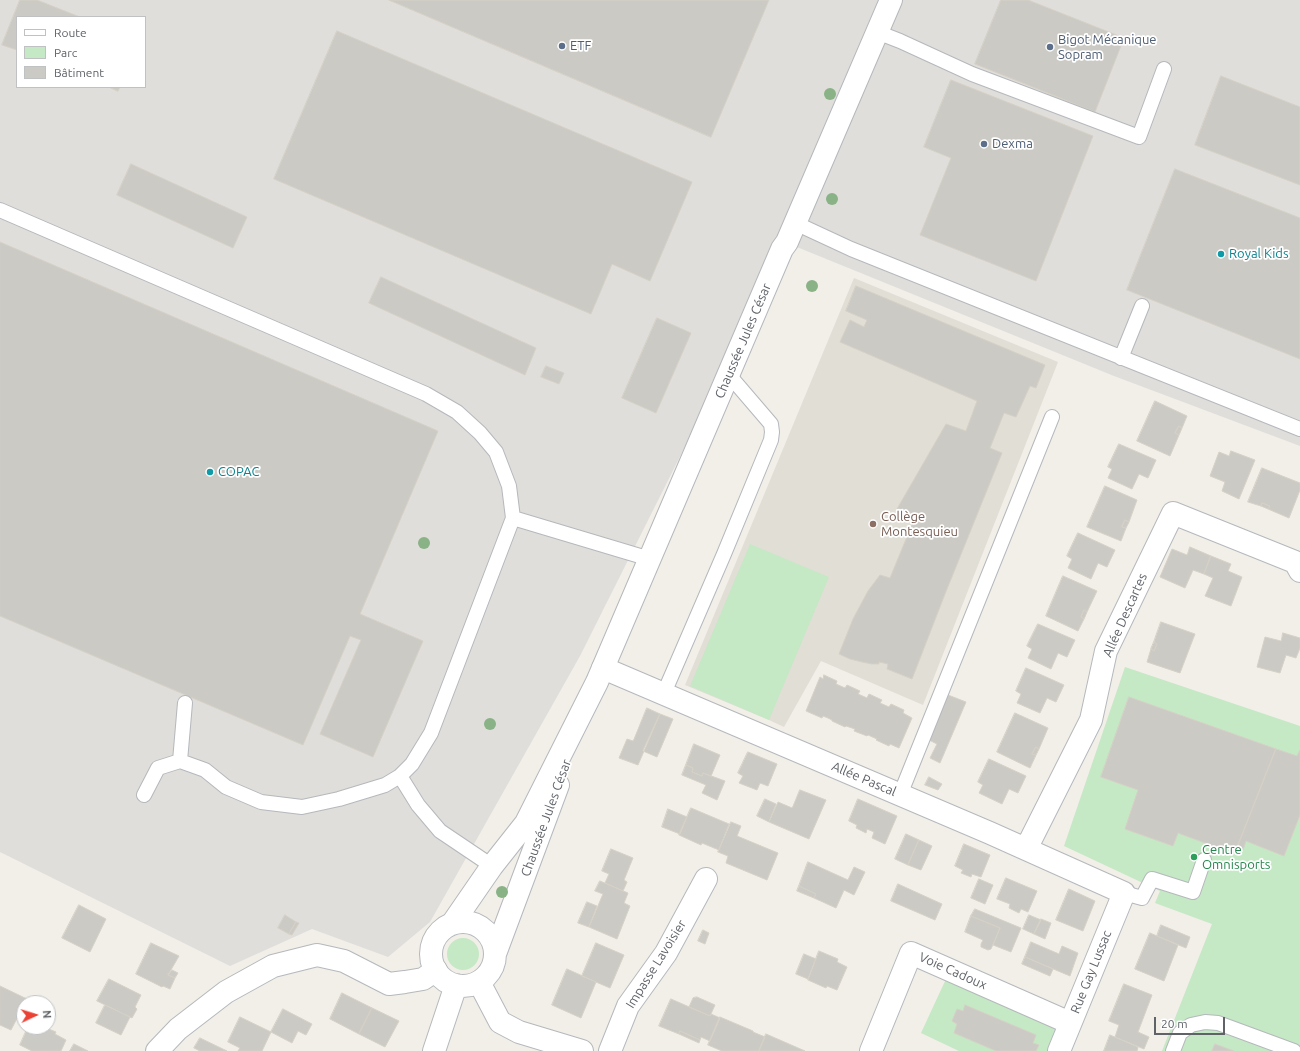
<!DOCTYPE html>
<meta charset="utf-8">
<style>
body{margin:0}
#map{position:relative;width:1300px;height:1051px;overflow:hidden;background:#f1efe8;font-family:Ubuntu,sans-serif}
canvas{display:block}
.legend{position:absolute;left:16px;top:16px;width:130px;height:72px;box-sizing:border-box;background:#fff;border:1px solid #bfc1c3;margin:0;padding:5px 7px;list-style:none;font-size:12px;color:#5f6368}
.legend li{display:flex;align-items:center;gap:8px;height:20px}
.legend b{width:20px;border:1px solid #bfc1c3}
.north{position:absolute;left:16px;top:995px;width:40px;height:40px;box-sizing:border-box;background:#fff;border:1px solid #bfc1c3;border-radius:50%;rotate:86deg;font-size:11px;font-weight:700;line-height:16px;text-align:center;color:#5f6368}
.north::after{content:'';display:block;margin:auto;width:14px;height:18px;background:#ea4335;clip-path:polygon(50% 0,100% 100%,50% 72%,0 100%)}
.scale{position:absolute;left:1154px;top:1017px;width:71px;height:18px;box-sizing:border-box;border:2px solid #5f6368;border-top:0;padding-left:5px;font-size:12px;line-height:14px;white-space:nowrap;color:#5f6368;-webkit-text-stroke:3px #fff;paint-order:stroke}
</style>
<div id="map">
<canvas width="1300" height="1051"></canvas>
<ul class="legend">
<li><b style="height:5px;background:#fff"></b>Route</li>
<li><b style="height:11px;background:#c5e8c5"></b>Parc</li>
<li><b style="height:11px;background:#cccac5"></b>Bâtiment</li>
</ul>
<div class="north">N</div>
<div class="scale">20 m</div>
</div>
<script>
const c = document.querySelector('canvas').getContext('2d');
c.lineJoin = 'round';
function paint(path, color) { c.fillStyle = color; c.fill(path, 'evenodd'); }
function trace(path, color, width, dash) { c.strokeStyle = color; c.lineWidth = width; c.lineCap = dash ? 'butt' : 'round'; c.setLineDash(dash || []); c.stroke(path); }
function drawText(font, color, halo, rows, align = 'center') {
  c.font = font + ' Ubuntu,sans-serif'; c.lineWidth = 3.5; c.setLineDash([]); c.textBaseline = 'middle'; c.strokeStyle = halo; c.fillStyle = color; for (const [text, x, y, turn = 0] of rows) {
    c.save(); c.translate(x, y); c.rotate((+turn || 0) * Math.PI / 180); c.textAlign = isNaN(turn) ? turn : align; if (halo) c.strokeText(text, 0, 0); c.fillText(text, 0, 0); c.restore();
  }
}
paint(new Path2D(`
 M0 0H1300V446L1114 376 787 243 580 656 430 922 388 957 312 929 230 966 0 852ZM17 17H145V87H17Z`), '#e0deda');
paint(new Path2D(`
 M854 278 1058 362 923 705 821 661 784 727 769 720 685 685Z`), '#e1ded6');
paint(new Path2D(`
 M750 544 829 577 769 720 690 686Z
 M1125 667 1300 726V1051H1162L1212 924 1155 903 1160 891 1064 846Z
 M447 954a16 16 0 1 1 32 0a16 16 0 1 1-32 0Z
 M946 979 1060 1029 1050 1051H959L921 1033Z`), '#c5e8c5');
const building = new Path2D(`
 M20 0H37L80 17H17V50L2 45Z
 M389 0H769L711 137Z
 M1001 0H1028L1124 38 1095 112 975 64Z
 M337 31 692 182 650 281 612 264 591 314 274 179Z
 M1221 76 1300 107V185L1195 145Z
 M951 80 1093 136 1036 281 920 235 951 158 924 147Z
 M109 87H120L118 91Z
 M131 164 247 217 233 248 117 195Z
 M1175 169 1300 218V359L1127 290Z
 M0 242 438 431 360 614 423 641 373 757 320 734 361 640 350 636 303 745 0 616Z
 M381 277 536 348 525 375 369 303Z
 M856 286 1045 365 1036 388 1030 386 1016 417 1004 413 990 448 1002 453 945 594 912 679 887 669 888 664 879 662V664H872L862 662 850 659 839 654 853 619 868 591 880 575 890 578 916 515 897 509 946 424 966 431 977 401 840 342 850 320 864 327 867 320 846 311Z
 M657 318 691 333 656 413 622 398Z
 M546 366 564 373 559 384 541 377Z
 M1155 401 1187 416 1182 428 1179 426 1175 433 1179 435 1170 456 1137 441Z
 M1179 426 1182 428 1179 435 1175 433Z
 M1119 444 1156 460 1148 478 1139 474 1132 489 1108 478 1112 469 1108 467Z
 M1231 451 1255 460 1239 499 1222 491 1225 482 1210 476 1219 452 1229 456Z
 M1262 468 1300 483V490L1289 518 1268 509 1270 506 1262 503 1261 506 1248 502Z
 M1105 486 1137 500 1129 522 1125 520 1122 527 1126 528 1121 541 1087 527Z
 M1262 503 1270 506 1268 509 1261 506Z
 M1125 520 1129 522 1126 528 1122 527Z
 M1078 533 1115 550 1107 567 1098 563 1091 579 1068 568 1072 559 1067 556Z
 M1190 547 1211 556 1204 574 1193 570 1185 588 1160 577 1172 549 1187 555Z
 M1211 556 1231 564 1228 571 1242 577 1231 606 1205 596 1213 578 1204 574Z
 M1063 576 1097 591 1087 612 1084 610 1081 617 1084 619 1078 631 1046 616Z
 M1084 610 1087 612 1084 619 1081 617Z
 M1161 622 1195 634 1180 673 1147 662 1151 649 1154 651 1157 644 1154 642Z
 M1038 624 1075 640 1067 657 1058 653 1051 669 1028 658 1032 649 1027 646Z
 M1283 633 1300 638V648L1296 658 1286 655 1280 673 1257 667 1265 637 1281 641Z
 M1154 642 1157 644 1154 651 1151 649Z
 M1026 668 1064 685 1056 702 1047 698 1040 713 1017 703 1021 694 1016 691Z
 M824 675 837 681 836 684 845 688 847 685 860 691 858 694 867 698 869 694 882 700 880 703 889 707 891 704 904 710 903 713 912 718 899 748 890 744 889 746 876 740 877 739 868 735 867 736 854 731 855 729 846 726 845 727 832 721V720L828 718 823 716 822 718 806 711 820 677 823 679Z
 M948 695 966 702 940 763 930 758 937 744 929 740Z
 M1129 697 1276 749 1237 848 1226 844 1224 850 1178 833 1173 846 1125 829 1138 790 1101 777Z
 M647 708 660 714 638 765 619 758 627 739 633 741Z
 M1015 713 1048 728 1039 749 1036 747 1032 754 1036 755 1030 768 997 752Z
 M660 714 673 719 657 757 643 751Z
 M694 744 720 755 711 776 703 773 702 776 692 772 693 768 686 765Z
 M1036 747 1039 749 1036 755 1032 754Z
 M1276 749 1297 756 1300 750V815L1284 856 1246 841 1243 850 1237 848Z
 M748 752 777 764 768 786 760 783 757 790 739 783 743 776 738 773Z
 M989 759 1026 776 1018 793 1009 789 1002 804 979 793 983 785 978 782Z
 M686 765 693 768 692 772 702 776 703 773 725 781 717 800 702 793 706 785 682 775Z
 M929 777 942 784 938 790 925 785Z
 M800 790 826 800 809 839 769 822 778 802 792 808Z
 M765 799 776 804 769 822 757 816Z
 M858 799 897 816 885 844 872 838 874 832 867 829 866 833 856 828 857 825 849 821Z
 M691 808 729 824 719 850 702 843 701 845 679 835Z
 M668 809 687 817 680 834 662 827Z
 M731 822 741 826 737 836 778 853 767 880 726 863 728 856 718 852Z
 M906 834 919 840 908 865 895 859Z
 M919 840 932 846 921 870 908 865Z
 M964 844 990 855 981 877 972 874 971 877 961 873 963 870 955 866Z
 M611 849 633 858 624 880 627 882 623 891 605 883 609 874 602 871Z
 M808 862 848 880 854 867 865 872 854 895 844 890 836 908 814 898 816 894 799 886Z
 M1006 878 1037 891 1028 912 1021 909 1019 913 1009 908 1010 904 997 899Z
 M979 879 993 885 985 904 971 898Z
 M600 881 628 893 624 903 630 906 617 939 589 927 603 894 595 891Z
 M898 884 942 904 935 920 891 901Z
 M799 886 816 894 814 898 797 891Z
 M1069 889 1095 901 1083 931 1056 920Z
 M587 902 597 906 589 927 578 923Z
 M79 905 106 919 90 952 62 938Z
 M975 909 1021 928 1011 952 993 945 1000 928 971 916Z
 M285 915 296 922 289 934 278 928Z
 M1029 915 1041 920 1034 934 1023 929Z
 M971 916 1000 928 991 949 988 950 981 947V944L983 940 965 932Z
 M1041 919 1051 923 1045 939 1034 934Z
 M296 922 299 923 292 935 289 934Z
 M1161 925 1190 937 1186 948 1157 936Z
 M703 930 709 933 705 944 698 941Z
 M1150 933 1178 945 1164 981 1135 969Z
 M1031 942 1059 954 1062 946 1078 953 1070 976 1025 957Z
 M151 943 179 956 168 975 175 978 170 989 163 986 162 987 136 974Z
 M596 943 624 955 610 988 582 976Z
 M819 951 838 959 837 962 847 967 837 990 827 986 826 988 808 980Z
 M804 954 816 959 808 979 796 974Z
 M1025 957 1053 969 1050 976 1022 964Z
 M567 969 596 982 581 1018 552 1005Z
 M172 970 178 973 175 978 168 975Z
 M109 979 141 995 135 1007 137 1009 132 1018 97 1001Z
 M1124 984 1152 995 1138 1032 1149 1037 1144 1049 1115 1037 1119 1025 1109 1021Z
 M0 986 27 999 11 1030 0 1025Z
 M342 993 372 1008 359 1034 330 1019Z
 M697 997 715 1005 710 1016 689 1007 693 998Z
 M671 999 710 1016 711 1014 720 1018 710 1041 701 1037 700 1040 680 1031 679 1034 659 1026Z
 M105 1005 130 1017 121 1035 96 1023Z
 M965 1005 1036 1035 1033 1043 1039 1045 1036 1051H996L954 1033 957 1024 952 1021 957 1009 963 1011Z
 M372 1008 399 1021 385 1047 359 1034Z
 M283 1009 312 1024 306 1035 298 1031 292 1043 271 1032Z
 M240 1017 271 1032 262 1051H238L240 1048 228 1042Z
 M720 1017 753 1031V1032L765 1037 759 1051H722L708 1045Z
 M28 1027H44L56 1032 55 1034 66 1040 61 1051H32L20 1045Z
 M680 1031 700 1040 699 1043 679 1034Z
 M766 1034 805 1051H759Z
 M1110 1035 1138 1047 1137 1051H1104Z
 M200 1038 227 1051H200L194 1048Z
 M74 1044 88 1051H70Z
 M1215 1044 1234 1051H1212Z`);
paint(building, '#cccac5');
trace(building, '#d6d1c6', 1);
const service = new Path2D(`
 M877 32 900 41 972 74 1139 137 1164 69
 M0 210 426 394 457 412 480 433 496 452 509 486 513 518 431 733 412 764 400 776 385 785 339 799 302 807 261 802 226 787 205 770 180 761 158 768 144 795
 M795 223 851 249 1300 429
 M1121 358 1142 306
 M513 518 650 559
 M664 693 724 554 771 440 772 432 771 424 729 375
 M180 761 185 703
 M400 776 418 805 440 831 492 866
 M900 795 1052 417
 M1124 893 1142 898 1152 879 1193 892 1204 860
 M1173 1051 1180 1033 1191 1025 1205 1022 1218 1023 1294 1051`);
const minor = new Path2D(`
 M603 668 990 833 1124 893 1059 1051
 M1026 849 1091 720 1106 651 1173 513 1295 562 1300 571
 M479 982 500 1022 519 1032 582 1051
 M157 1051 178 1029 226 992 273 966 317 955 344 961 389 984 405 982 423 979 436 970
 M610 1051 628 1006 666 953 706 879
 M871 1051 911 953 1070 1023`);
const tertiary = new Path2D(`
 M431 954a32 32 0 1 1 64 0a32 32 0 1 1-64 0Z
 M452 924 492 866 526 823 597 682 782 249 787 242 891 0
 M495 954 558 785
 M434 1051 456 985`);
trace(service, '#b5b8bc', 16);
trace(minor, '#b5b8bc', 24);
trace(tertiary, '#b5b8bc', 24);
trace(service, '#fff', 14);
trace(minor, '#fff', 22);
trace(tertiary, '#fff', 22);
c.fillStyle = '#89b387';
for (const [x, y] of [
 [830,94],
 [832,199],
 [812,286],
 [424,543],
 [490,724],
 [502,892]
]) { c.beginPath(); c.arc(x, y, 6, 0, 2 * Math.PI); c.fill(); }
for (const [x, y, r, color] of [
 [562,46,4,"#5c6f8a"],
 [1050,47,4,"#5c6f8a"],
 [984,144,4,"#5c6f8a"],
 [1221,254,4,"#0f9aa8"],
 [210,472,4,"#0f9aa8"],
 [873,524,4,"#8d6e63"],
 [1194,857,4,"#2e9e5b"]
]) { const dot = new Path2D(); dot.arc(x, y, r, 0, 2 * Math.PI); c.fillStyle = color; c.fill(dot); trace(dot, '#fff', 1.5); }
drawText('13px', '#4e5e75', '#fff', [
 ["Bigot Mécanique",1058,40],
 ["Sopram",1058,55],
 ["ETF",570,46],
 ["Dexma",992,144]
], 'left');
drawText('13px', '#0d838f', '#fff', [
 ["Royal Kids",1229,254],
 ["COPAC",218,472]
], 'left');
drawText('13px', '#5f6368', '#fff', [
 ["Chaussée Jules César",743,341,-67],
 ["Allée Descartes",1125,615,-66],
 ["Allée Pascal",864,779,23],
 ["Chaussée Jules César",546,818,-70],
 ["Impasse Lavoisier",656,964,-58],
 ["Voie Cadoux",953,971,24],
 ["Rue Gay Lussac",1091,972,-68]
]);
drawText('13px', '#785e54', '#fff', [
 ["Collège",881,517],
 ["Montesquieu",881,532]
], 'left');
drawText('13px', '#27864d', '#fff', [
 ["Centre",1202,850],
 ["Omnisports",1202,865]
], 'left');
</script>
